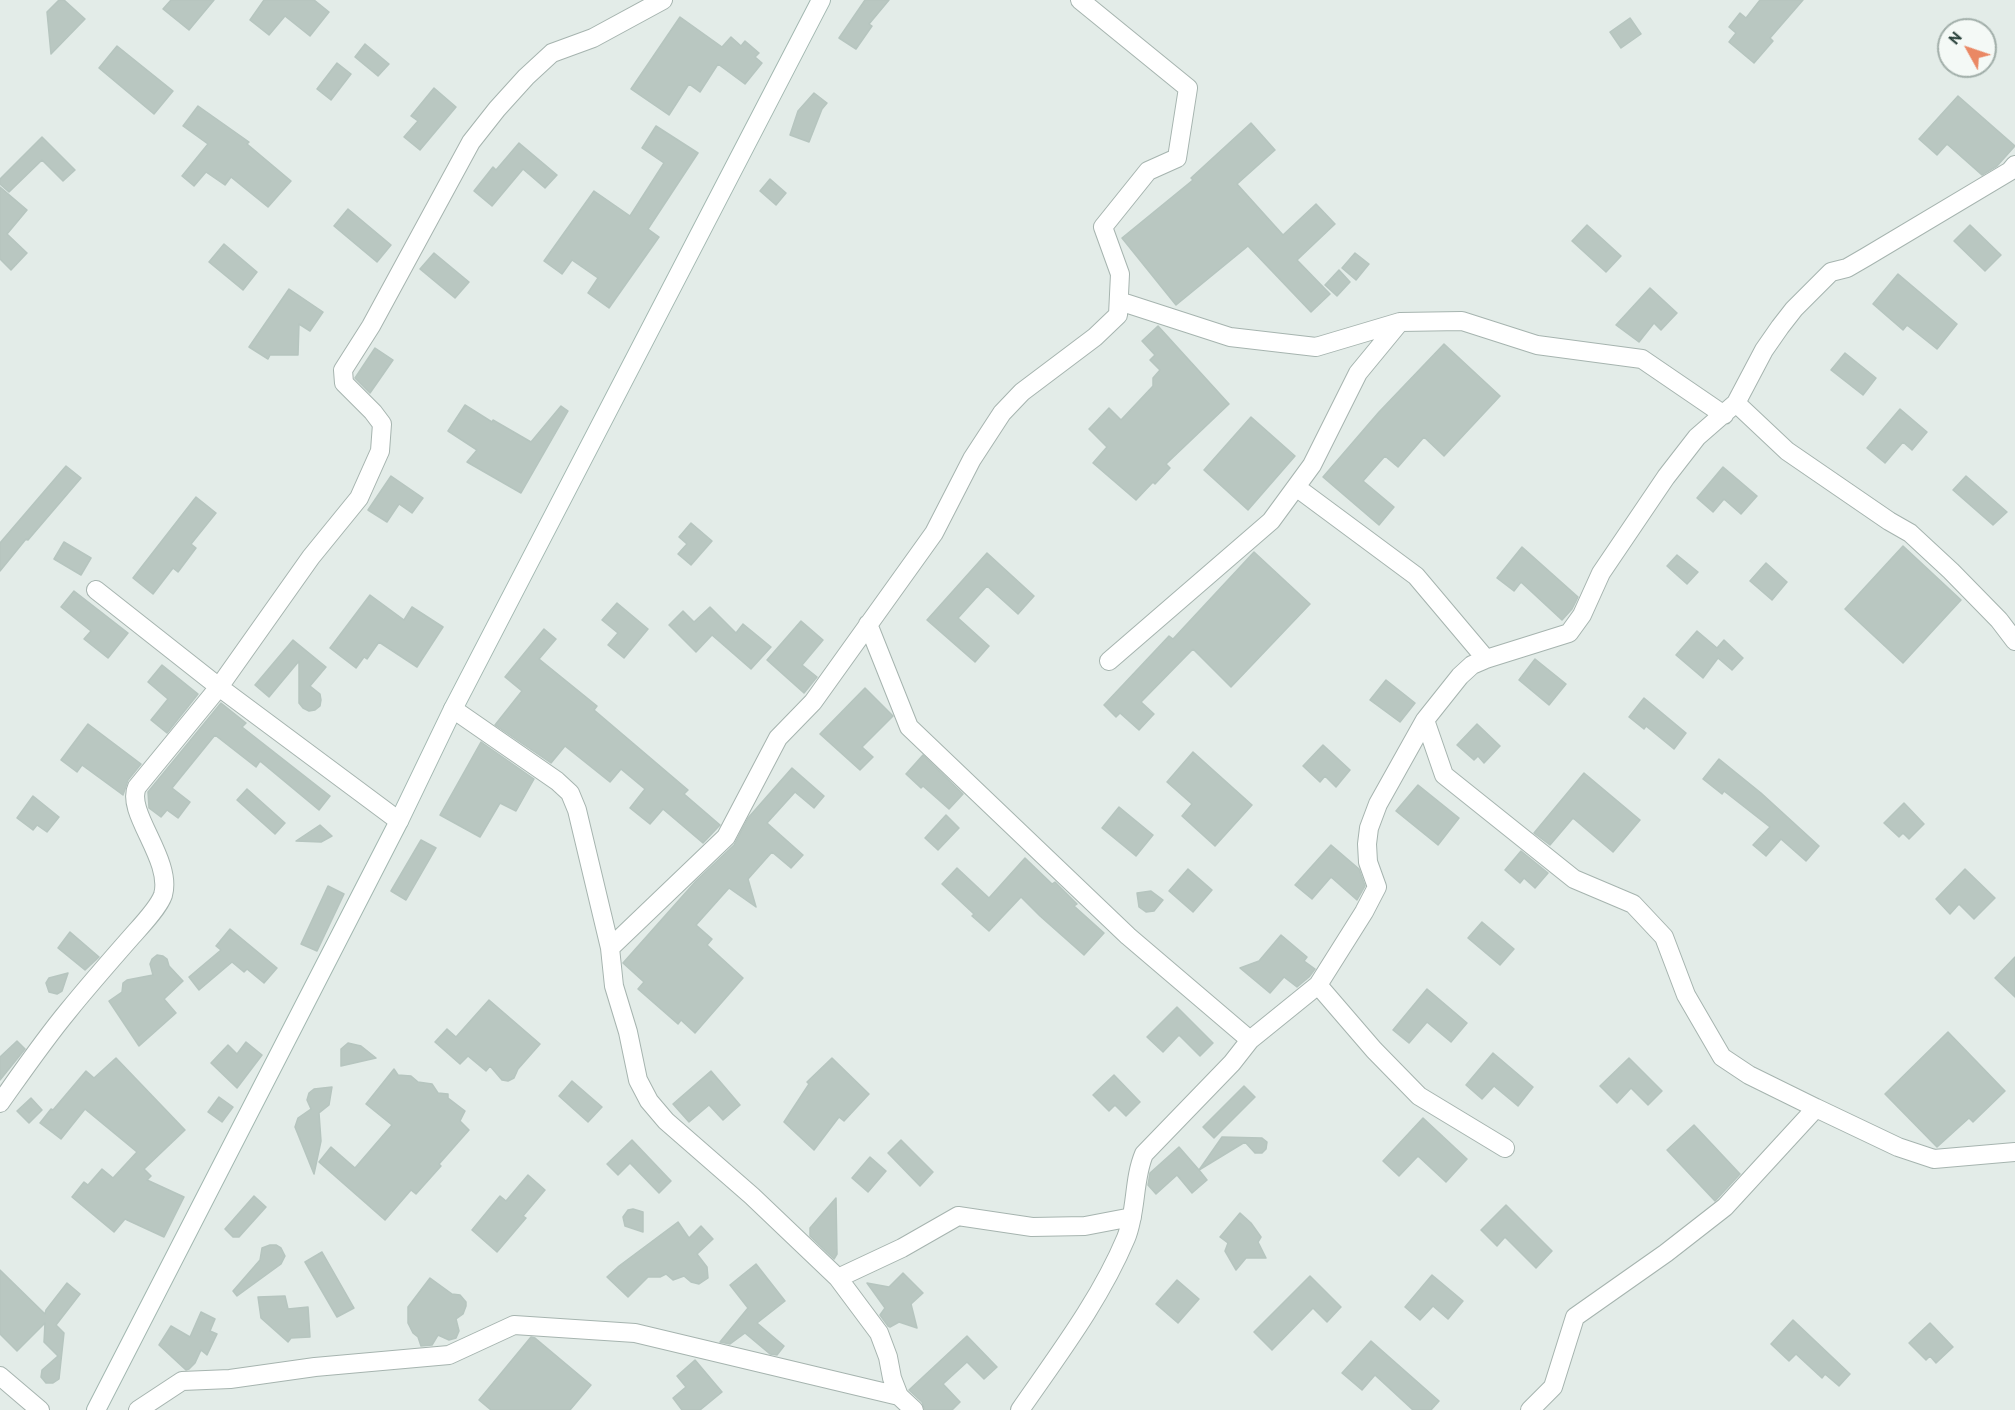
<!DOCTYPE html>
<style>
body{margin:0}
#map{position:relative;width:2015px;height:1410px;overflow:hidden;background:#e3ece8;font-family:"PT Sans",sans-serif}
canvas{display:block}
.north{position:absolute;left:1937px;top:18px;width:60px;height:60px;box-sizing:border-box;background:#f4f9f6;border:2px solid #a1aea9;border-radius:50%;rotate:310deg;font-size:16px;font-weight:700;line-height:24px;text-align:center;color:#243d36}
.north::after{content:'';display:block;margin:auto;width:21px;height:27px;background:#ea8864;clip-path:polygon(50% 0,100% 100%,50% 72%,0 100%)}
</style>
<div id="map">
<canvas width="2015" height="1410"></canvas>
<div class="north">N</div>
</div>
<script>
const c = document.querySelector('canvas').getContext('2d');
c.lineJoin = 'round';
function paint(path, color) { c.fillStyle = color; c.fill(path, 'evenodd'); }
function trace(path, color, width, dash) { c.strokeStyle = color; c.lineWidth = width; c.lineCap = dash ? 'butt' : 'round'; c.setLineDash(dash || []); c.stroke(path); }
const building = new Path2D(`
 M59 0H64L85 19 51 54 47 12Z
 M171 0H214L189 30 163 9Z
 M264 0H314L329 12 310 36 285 16 269 35 250 20Z
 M865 0H889L869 24 872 26 856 49 839 38Z
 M1760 0H1803L1770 38 1773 41 1754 63 1729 42 1736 33 1729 27 1740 13 1746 18Z
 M680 17 722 47 731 37 741 46 745 41 759 53 755 57 762 63 745 84 718 64 700 92 689 84 669 115 631 89Z
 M1630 18 1641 34 1621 48 1610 32Z
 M365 44 389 64 378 76 355 57Z
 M117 46 173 91 154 114 99 68Z
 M337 63 351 74 331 100 317 89Z
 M434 88 456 107 420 150 404 137 418 121 411 116Z
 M814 93 827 103 822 109 809 142 790 135 798 111Z
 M1958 96 2015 146 1997 166 1982 175 1947 144 1937 155 1919 139Z
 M198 106 249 142 247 144 291 181 268 207 231 177 225 185 206 172 194 186 182 176 208 144 183 126Z
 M1251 123 1275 150 1237 184 1283 235 1316 204 1335 224 1297 260 1330 294 1311 312 1248 246 1176 305 1122 238 1193 180 1191 178Z
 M656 126 698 153 648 229 659 237 609 308 588 293 598 278 572 260 562 274 544 261 594 191 630 216 664 163 642 148Z
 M42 137 75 170 63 181 42 160 9 192 0 184V179Z
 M519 143 557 175 545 188 523 169 492 206 474 191 493 167 496 170Z
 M770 179 786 193 776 205 760 191Z
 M0 187 27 210 7 234 27 253 11 270 0 259Z
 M348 209 391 245 377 262 334 226Z
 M1587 225 1621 256 1606 272 1572 241Z
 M1970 225 2001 255 1985 271 1954 241Z
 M224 244 257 272 243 290 209 262Z
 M434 253 469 282 455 298 420 269Z
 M1355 253 1369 264 1356 280 1342 268Z
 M1339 270 1350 282 1337 296 1325 285Z
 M1898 274 1957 324 1937 349 1907 325 1903 330 1873 304Z
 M1650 288 1677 313 1661 330 1654 323 1639 342 1616 325Z
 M289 289 323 312 310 331 299 324 298 355H270L268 359 249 347Z
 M1158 326 1229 404 1166 464 1170 468 1155 484 1153 482 1136 500 1093 463 1107 447 1089 429 1109 408 1121 420 1153 386V378L1160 370 1150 360 1155 355 1142 341Z
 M1444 344 1500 396 1444 456 1424 437 1398 467 1385 456 1363 481 1394 507 1379 525 1323 477 1379 412Z
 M375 348 393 360 370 393 355 378Z
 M1845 353 1876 378 1863 395 1831 370Z
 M465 405 492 422 493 420 531 442 561 406 568 411 521 493 467 462 477 450 448 431Z
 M1900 409 1927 432 1912 450 1903 442 1885 463 1867 448Z
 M1251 417 1295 456 1248 510 1204 470Z
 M66 466 81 478 28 540 26 539 0 571V543Z
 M1723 467 1757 496 1741 514 1724 499 1713 512 1697 498Z
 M391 476 423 498 412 513 399 504 387 522 368 510Z
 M1966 476 2007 512 1993 525 1953 490Z
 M196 497 216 513 191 544 196 548 178 572 173 568 153 594 133 578Z
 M691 523 712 541 691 565 678 554 687 544 679 537Z
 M64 542 91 558 81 575 54 559Z
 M1903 546 1961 600 1903 663 1845 609Z
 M1522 547 1578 597 1572 609 1562 620 1521 582 1514 591 1497 578Z
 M1254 552 1310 604 1231 687 1193 649 1141 702 1154 714 1139 730 1120 713 1116 717 1104 705 1169 636 1173 639Z
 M987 553 1034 596 1018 614 987 586 958 618 989 646 975 662 927 620Z
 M1677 555 1698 572 1687 584 1667 566Z
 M1766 563 1787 582 1772 600 1750 581Z
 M74 591 128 633 108 658 84 639 91 631 61 607Z
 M370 595 404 620 412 607 443 627 417 667 379 642 367 659 364 657 356 668 330 648Z
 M617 603 648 629 624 658 608 645 618 633 602 620Z
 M710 607 736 633 743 624 771 647 751 669 712 635 696 652 669 625 683 611 694 622Z
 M801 621 823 640 802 665 817 677 804 693 767 660Z
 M544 629 556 639 539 659 597 706 594 710 688 790 684 794 720 825 703 843 663 809 650 824 630 808 645 789 621 769 610 782 565 746 551 763 495 725 522 691 505 677Z
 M1697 631 1717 648 1724 640 1743 658 1732 670 1718 658 1703 678 1676 655Z
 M293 640 326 667 310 686 320 694 321 700 320 706 315 710 309 711 303 708 299 703V661L269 697 255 685Z
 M1535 659 1566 684 1549 705 1519 680Z
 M162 665 198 694 167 733 151 720 168 699 148 682Z
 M1386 680 1415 703 1400 722 1370 700Z
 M865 688 893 716 862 747 873 757 860 770 820 734Z
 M1644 698 1686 733 1674 749 1646 726 1644 729 1629 717Z
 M221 703 246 723 242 727 330 796 319 810 260 761 256 767 215 735 172 788 190 802 178 818 167 810 161 817 149 808 148 792Z
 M88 724 141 764 128 780 123 795 82 765 77 772 61 760Z
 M1477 724 1500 746 1484 763 1478 756 1474 760 1457 745Z
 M481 742 534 779 516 811 500 803 480 837 440 815Z
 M1323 745 1350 770 1336 787 1325 776 1320 782 1303 766Z
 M1193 752 1252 805 1215 846 1182 816 1192 804 1167 782Z
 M923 755 963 794 949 809 923 786 921 788 906 774Z
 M1719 759 1761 793 1819 846 1806 861 1781 839 1766 856 1753 845 1770 827 1724 791 1722 794 1703 779Z
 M792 768 824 796 814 808 795 792 767 823 803 855 791 868 772 852 748 879 756 907 729 888 696 925 712 939 707 945 743 978 695 1033 681 1020 678 1024 638 989 644 982 623 963 696 881 734 845 748 818Z
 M1584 773 1640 820 1613 852 1573 818 1550 845 1534 833Z
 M1418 785 1459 818 1438 845 1396 811Z
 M247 789 285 823 275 834 237 800Z
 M33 796 59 817 47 832 37 825 33 830 17 818Z
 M1904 803 1924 824 1909 839 1903 833 1899 837 1884 823Z
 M1119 807 1153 835 1136 856 1102 828Z
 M946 815 959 828 938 850 925 838Z
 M320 825 332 836 321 842 296 841Z
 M421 840 436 848 406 900 391 891Z
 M1331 845 1359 869 1365 886 1357 900 1331 877 1312 899 1295 885Z
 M1521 851 1548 873 1535 888 1524 878 1520 883 1505 870Z
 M1025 858 1052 884 1055 882 1077 904 1074 906 1104 933 1084 955 1040 916 1021 897 989 931 972 916 974 914 942 884 957 868 989 898Z
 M1188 869 1212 890 1193 912 1169 891Z
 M1965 869 1995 898 1974 919 1959 904 1950 914 1936 899Z
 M328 886 344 894 317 951 301 944Z
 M1151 891 1163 900 1154 911 1146 912 1139 907 1137 893Z
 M1482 922 1514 949 1500 965 1468 938Z
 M230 929 277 968 264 983 247 969 244 972 232 962 199 990 189 977 221 950 216 946Z
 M70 932 99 957 85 970 58 948Z
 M1281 935 1307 957 1304 961 1315 969 1309 977 1297 987 1284 977 1270 993 1240 968 1259 961Z
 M157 955 163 956 167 959 169 966 183 981 164 999 176 1013 139 1046 109 1001 122 992 123 983 127 980 153 975 150 964 152 959Z
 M2015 957V997L1995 978Z
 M68 973 62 991 57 994 49 992 46 983 49 978Z
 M1427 989 1467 1023 1451 1042 1427 1022 1409 1043 1393 1030Z
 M489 1000 540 1044 518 1069 514 1078 508 1081 502 1080 490 1066 486 1071 468 1056 460 1064 435 1042 447 1029 456 1037Z
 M1177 1007 1213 1043 1200 1056 1179 1035 1163 1052 1147 1037Z
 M1948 1032 2005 1091 1973 1122 1969 1118 1937 1147 1885 1094Z
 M17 1041 25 1049 0 1080V1057Z
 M246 1042 262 1055 237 1088 211 1063 228 1045 237 1054Z
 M348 1043 361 1046 376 1058 341 1066V1049Z
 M1493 1053 1533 1087 1518 1106 1494 1086 1482 1099 1466 1085Z
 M116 1058 185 1130 144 1169 151 1176 147 1180 184 1197 164 1237 125 1219 114 1232 72 1197 84 1182 88 1185 102 1169 113 1178 137 1152 85 1109 61 1139 40 1123 51 1109 53 1110 86 1071 94 1078Z
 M832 1058 869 1094 844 1121 839 1117 814 1150 784 1122 809 1084 807 1082Z
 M1629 1058 1662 1091 1648 1105 1631 1088 1617 1103 1600 1086Z
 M394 1069 398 1075 411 1076 418 1082 432 1084 438 1093 448 1094V1098L465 1111 460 1121 469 1130 439 1164 441 1166 416 1194 411 1190 385 1220 319 1162 331 1147 355 1168 392 1125 366 1104Z
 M711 1071 740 1105 723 1120 709 1105 689 1122 673 1104Z
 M1114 1075 1140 1102 1126 1116 1115 1105 1109 1111 1093 1095Z
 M572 1081 602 1107 588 1122 559 1096Z
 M1244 1086 1255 1097 1214 1138 1203 1127Z
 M332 1087 329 1105 319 1113 321 1141 314 1174 295 1127 298 1118 311 1109 307 1100 309 1093 314 1089Z
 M219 1097 233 1107 222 1122 208 1112Z
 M31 1098 42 1110 29 1123 17 1111Z
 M1423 1118 1467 1159 1446 1182 1418 1156 1399 1176 1383 1161Z
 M1694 1125 1740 1174 1715 1201 1667 1150Z
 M1222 1137 1262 1138 1267 1142 1266 1149 1262 1153H1255L1245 1142 1199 1170 1207 1180 1192 1193 1177 1175 1156 1194 1148 1185 1150 1173 1179 1147 1199 1170Z
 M632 1140 671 1181 659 1193 630 1163 618 1175 607 1164Z
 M901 1140 933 1172 920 1186 888 1153Z
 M870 1157 886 1171 868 1192 852 1178Z
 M528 1175 545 1190 523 1216 526 1218 497 1252 472 1230 500 1196 506 1201Z
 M254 1196 266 1207 239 1237H233L225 1229Z
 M836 1198 837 1254 834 1259 810 1236V1228Z
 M1506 1205 1552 1251 1536 1268 1505 1237 1497 1246 1481 1230Z
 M633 1209 643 1212V1232L625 1226 623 1217 628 1210Z
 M1240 1213 1251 1223 1261 1237 1258 1242 1266 1258H1246L1236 1270 1225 1251 1228 1243 1220 1237Z
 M678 1222 689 1238 701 1226 713 1239 697 1254 707 1267 708 1278 699 1284 691 1282 684 1276 673 1280 666 1274 660 1277H648L628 1297 607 1277 619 1266Z
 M270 1245H276L281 1248 285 1256 281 1264 237 1296 233 1291 260 1260 262 1248Z
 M322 1252 354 1308 337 1317 305 1262Z
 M756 1264 785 1301 757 1323 784 1346 777 1355 770 1354 745 1333 730 1344 720 1342 748 1308 730 1285Z
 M0 1270 45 1314 46 1310 67 1283 80 1294 56 1325 64 1333 59 1379 53 1383H46L41 1377 42 1370 58 1356 44 1342 45 1323 17 1351 0 1334Z
 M903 1273 923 1293 911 1304 917 1328 899 1322 890 1327 888 1326 880 1315 885 1308 867 1283 889 1287Z
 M1432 1275 1463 1301 1448 1319 1433 1306 1420 1320 1405 1307Z
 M1310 1276 1341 1307 1327 1322 1313 1308 1272 1350 1254 1332Z
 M430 1278 452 1294 460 1295 466 1302V1306L463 1314 456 1319 459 1331 456 1338 449 1340 438 1335 432 1345 421 1346 418 1337 413 1333 408 1323V1307Z
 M1177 1280 1199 1299 1178 1323 1156 1304Z
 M285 1296 288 1309 308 1307 310 1337 291 1338 288 1342 261 1318 258 1297Z
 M201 1312 215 1319 210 1331 217 1334 207 1355 201 1350 195 1363 189 1369 186 1370 159 1345 171 1326 190 1337Z
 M1793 1320 1850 1374 1839 1386 1825 1374 1822 1378 1796 1354 1789 1361 1771 1344Z
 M1930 1323 1953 1347 1936 1363 1930 1356 1926 1360 1909 1343Z
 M967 1336 997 1367 984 1379 967 1362 943 1384 960 1402 952 1410H925L922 1402 909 1390Z
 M531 1337 535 1338 591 1385 570 1410H491L479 1400Z
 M1371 1341 1439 1401 1431 1410H1413L1375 1375 1362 1390 1342 1373Z
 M695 1360 722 1392 700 1410H682L673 1398 686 1387 677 1376Z`);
paint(building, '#b9c7c1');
trace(building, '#b6c5bf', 1.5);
const minor = new Path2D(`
 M1119 301 1230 337 1316 347 1400 322 1462 321 1537 345 1642 359 1724 415
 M1736 403 1787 451 1889 521 1910 533 1951 571 1999 620 2015 641
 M1296 487 1416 576 1486 659
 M96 590 219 687 399 821
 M868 624 909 727 1128 936 1250 1040
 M1109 661 1271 521 1312 465 1358 373 1400 322
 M453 709 557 781 570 793 577 810 610 948 614 986 628 1032 638 1080 649 1101 666 1121 752 1196 838 1278 879 1333 888 1357 892 1378 899 1396 914 1410
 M1425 720 1444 775 1574 879 1633 904 1664 937 1686 995 1722 1057 1749 1075 1816 1108
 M610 948 726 837 778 738 813 702 934 533 972 459 1002 413 1022 392 1095 337 1118 315 1120 274 1103 227 1148 171 1177 158 1188 88 1080 0
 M1318 985 1374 1050 1419 1096 1505 1148
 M0 1103C22 1072 44 1040 68 1011 89 985 111 960 133 935 142 925 159 907 163 895 173 860 125 812 137 787L219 687 311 557 359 498 380 451 382 424 373 412 344 383 343 370 371 326 471 142 497 109 526 77 552 53 593 38 663 0
 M838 1278 902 1248 958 1216 1032 1227 1085 1226 1132 1217
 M0 1376 40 1410
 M138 1410 182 1381 230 1379 315 1367 449 1355 514 1325 635 1333 899 1396
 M1020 1410C1058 1355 1100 1300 1126 1238 1137 1211 1133 1180 1144 1154L1232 1063 1250 1040 1318 985 1364 912 1377 887 1368 862 1367 844 1369 828 1378 804 1425 720 1460 676 1472 665 1486 659 1569 633 1582 615 1601 573 1666 477 1697 437 1736 403 1764 350 1780 327 1794 309 1831 272 1847 268 1866 257 2010 171 2015 165
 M1530 1410 1553 1387 1575 1317 1666 1253 1725 1207 1816 1108 1898 1147 1934 1159 2015 1152`);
const secondary = new Path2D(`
 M96 1410 399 821 453 709 821 0`);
trace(minor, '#a6b4af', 20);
trace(secondary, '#a2b7b0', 20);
trace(minor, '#fff', 18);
trace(secondary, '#fff', 18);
</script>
